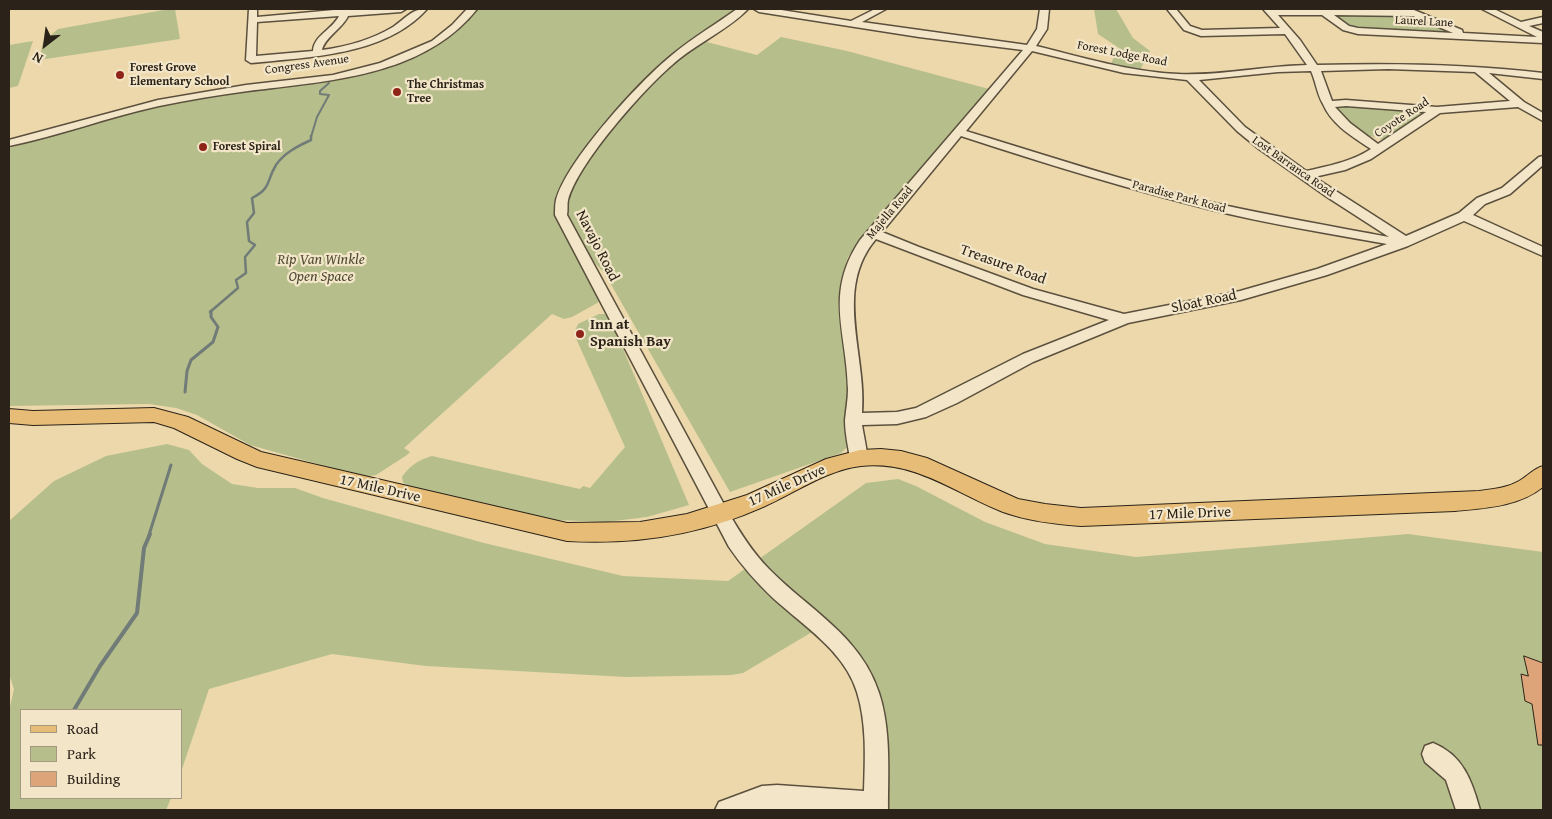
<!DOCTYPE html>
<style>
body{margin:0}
#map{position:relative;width:1552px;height:819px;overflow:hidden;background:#ecd8ab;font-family:"Gentium Book Plus",serif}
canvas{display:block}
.frame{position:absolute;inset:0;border:10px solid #2b2319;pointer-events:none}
.legend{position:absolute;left:20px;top:709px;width:162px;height:90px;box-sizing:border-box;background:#f3e6c8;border:1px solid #a39882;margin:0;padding:6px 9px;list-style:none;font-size:15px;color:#2b2319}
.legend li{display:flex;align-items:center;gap:10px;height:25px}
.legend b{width:25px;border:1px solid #a39882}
.north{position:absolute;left:20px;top:20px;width:50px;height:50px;-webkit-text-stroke:4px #f3e6c8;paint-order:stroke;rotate:210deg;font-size:14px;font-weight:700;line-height:20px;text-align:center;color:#2b2319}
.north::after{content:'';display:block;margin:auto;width:18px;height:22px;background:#2b2319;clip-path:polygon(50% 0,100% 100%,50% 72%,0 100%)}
</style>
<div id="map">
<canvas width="1552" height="819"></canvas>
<div class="frame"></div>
<ul class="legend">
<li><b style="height:6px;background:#e6bc76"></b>Road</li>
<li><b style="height:14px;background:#b6bf8b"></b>Park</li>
<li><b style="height:14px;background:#dea479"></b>Building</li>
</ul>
<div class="north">N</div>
</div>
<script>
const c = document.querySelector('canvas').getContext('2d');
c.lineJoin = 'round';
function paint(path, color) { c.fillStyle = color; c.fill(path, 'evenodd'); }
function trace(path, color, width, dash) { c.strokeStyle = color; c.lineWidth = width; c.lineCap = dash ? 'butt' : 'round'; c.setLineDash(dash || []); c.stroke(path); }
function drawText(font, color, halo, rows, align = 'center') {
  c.font = font + ' "Gentium Book Plus",serif'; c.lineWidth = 4.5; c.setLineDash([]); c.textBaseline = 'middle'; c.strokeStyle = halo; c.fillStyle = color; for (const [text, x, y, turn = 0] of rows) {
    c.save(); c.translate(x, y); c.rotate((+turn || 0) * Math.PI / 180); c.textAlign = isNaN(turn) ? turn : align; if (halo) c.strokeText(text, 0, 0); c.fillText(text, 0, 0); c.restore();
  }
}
paint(new Path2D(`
 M169 9H175L180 39 39 60 43 42 58 29Z
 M472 9H743L699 40 757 55 781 37 847 51 989 89 848 257C833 304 846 352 849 400 849 415 848 431 848 446L841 453 730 492 605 274 575 241 599 302 572 317 564 319 552 314 404 448 410 452 407 455 376 475 364 477 250 445 197 415 176 408 149 404 9 406V148L182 100 321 79 370 69 431 45 455 27Z
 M1094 9H1116L1133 38 1150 51 1140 70 1110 65 1119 48 1098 34Z
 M1330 14 1417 15 1457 34 1353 29Z
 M33 41 18 86 9 88V45Z
 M1339 105 1420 111 1426 113 1387 140H1384L1360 133 1335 110V107Z
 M599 314H605L610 318 689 505 647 517 606 522 556 520 407 487 403 482 402 477C410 465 419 460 432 456L580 489 583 486 590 488 625 447 574 334 578 324Z
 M167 444 189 450 202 464 232 484 258 488H295L323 498 484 543 623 576 728 581 866 483 898 479 916 486 985 522 1045 544 1136 557 1408 534 1543 552V810H888L887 729 870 668 829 622 743 673 732 675 626 677 426 666 332 654 209 689 181 772V710H21V798H171L166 810H9V711L14 689 9 674V521L54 481 106 456Z`), '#b6bf8b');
trace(new Path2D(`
 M311 137 317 117 329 95 320 94V91L329 83`), '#717b77', 2);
trace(new Path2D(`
 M210 312 238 288 236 280 246 273 245 257 255 245 249 241 247 222 254 213 252 198C272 188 266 181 276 165 284 153 298 146 311 140V136`), '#717b77', 2.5);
trace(new Path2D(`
 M185 392 187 371 191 360 213 342 218 327 211 317V311
 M149 535 171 465`), '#717b77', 3);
trace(new Path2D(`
 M74 710 100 666 137 613 144 548 150 534`), '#717b77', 4);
const building = new Path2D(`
 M1524 656 1543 663V745H1538L1532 704 1525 701 1521 674 1528 676Z`);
paint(building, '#dea479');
trace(building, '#2b2319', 1);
const minor = new Path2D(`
 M249 9H257V17L345 9H406L401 12 348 16C342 29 325 37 322 50 346 47 373 39 393 27 405 19 412 8 427 9 385 56 308 57 251 63L246 60ZM339 16C332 30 314 35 313 51L256 56 257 22Z
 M467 9H477C423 77 327 81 248 91 218 95 188 100 159 106 108 117 59 136 9 146V140L158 100 246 85 333 75 380 63 432 41 452 25Z
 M737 9H748C730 28 700 42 679 59 647 85 579 161 568 200 567 204 568 210 567 215L727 510C739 531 752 552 769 569 808 609 861 636 879 693 891 729 888 772 888 810L777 809 715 810 719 802 762 786 777 785 864 791C865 759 867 724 857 692 845 652 804 626 774 599 757 583 742 566 729 547L555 215C555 210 555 204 556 200 567 160 639 82 672 55 692 38 716 24 737 9Z
 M754 9H775L851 21 875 9H886L862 22 1027 45 1037 29 1040 9H1049L1047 29 1036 46C1082 57 1130 72 1178 74 1221 76 1264 66 1307 65L1285 34 1201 36 1184 30 1167 9H1176L1190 26 1202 30 1280 28 1263 9 1414 10 1462 30 1463 33 1537 37 1482 9H1494L1521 22 1543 17V23L1529 26 1543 32V43L1358 34 1343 30 1322 15H1278L1300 40 1317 65C1393 63 1468 64 1543 73V79L1489 73 1524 102 1543 113V121L1518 107 1440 113 1371 159 1345 170 1314 177 1406 236 1459 213 1477 198 1502 188 1539 157 1543 156V165L1510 194 1485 204 1473 215 1543 247V256L1464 221 1408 246 1327 275 1241 300 1128 323 1033 362 957 403 926 417 897 424 862 425 868 458 865 463 859 465 853 463 850 458C848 446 845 433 845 420 846 410 848 399 848 389 847 332 824 294 860 240L1023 50 919 37 759 12ZM1334 15 1413 16 1453 33 1358 28 1349 26ZM1032 51 1124 73 1187 80 1237 131 1259 149 1327 197 1389 237C1331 226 1272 216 1214 203 1130 183 1048 156 966 131ZM1388 69 1475 72 1510 101 1437 107 1346 100 1332 101 1321 71ZM1311 71C1316 82 1317 94 1323 104 1332 125 1353 137 1371 149 1351 162 1328 166 1306 171L1245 127 1199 80 1278 72ZM1346 106 1426 112 1378 144 1350 123 1335 107ZM961 136C1043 163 1125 188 1208 209 1267 224 1327 233 1387 244L1317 269 1240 291 1124 314 1033 289 919 247 882 232ZM876 239 1023 295 1109 320 1023 354 916 408 897 412 862 413C867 355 833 289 876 239Z
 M1433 743C1463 755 1472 781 1480 810H1456L1446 780 1425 762 1422 754 1425 746Z`);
const major = new Path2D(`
 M154 408 188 417 261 452 567 523 640 522 687 514 747 495 826 459 860 450 881 449 901 451 927 458 1018 499 1045 504 1081 508 1479 491C1493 489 1507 488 1519 481 1528 476 1533 469 1543 466V487C1518 507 1485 508 1455 511L1081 526C1054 524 1028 521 1003 512 955 493 915 460 861 466 826 470 795 493 763 507 700 535 635 545 567 541L257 467 237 459 174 428 154 422 33 425 9 423V409L33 411Z`);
trace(minor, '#5b503e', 3);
trace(major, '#2b2319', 2);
paint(minor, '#f3e6c8');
paint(major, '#e6bc76');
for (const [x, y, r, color] of [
 [120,75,5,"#8f2418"],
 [397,92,5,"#8f2418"],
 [203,147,5,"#8f2418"],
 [580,334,5,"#8f2418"]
]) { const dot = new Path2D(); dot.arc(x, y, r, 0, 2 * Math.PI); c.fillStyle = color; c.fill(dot); trace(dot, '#f3e6c8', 2); }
drawText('12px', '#2b2319', '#f3e6c8', [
 ["Laurel Lane",1424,22,3],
 ["Forest Lodge Road",1122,54,11],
 ["Congress Avenue",307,65,-8],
 ["Coyote Road",1402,118,-33],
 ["Lost Barranca Road",1293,167,35],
 ["Paradise Park Road",1179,197,15],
 ["Majella Road",890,213,-50]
]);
drawText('bold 12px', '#2b2319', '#f3e6c8', [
 ["Forest Grove",130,68],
 ["Elementary School",130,82],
 ["The Christmas",407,85],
 ["Tree",407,99],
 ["Forest Spiral",213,147]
], 'left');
drawText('15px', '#2b2319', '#f3e6c8', [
 ["Navajo Road",597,246,63],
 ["Treasure Road",1003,265,20],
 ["Sloat Road",1204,302,-12],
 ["17 Mile Drive",787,486,-24],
 ["17 Mile Drive",380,489,13],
 ["17 Mile Drive",1190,514,-2]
]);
drawText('italic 15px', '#4e4a36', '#f3e6c8', [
 ["Rip Van Winkle",321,260],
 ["Open Space",321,277]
]);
drawText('bold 15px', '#2b2319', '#f3e6c8', [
 ["Inn at",590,325],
 ["Spanish Bay",590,342]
], 'left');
</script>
